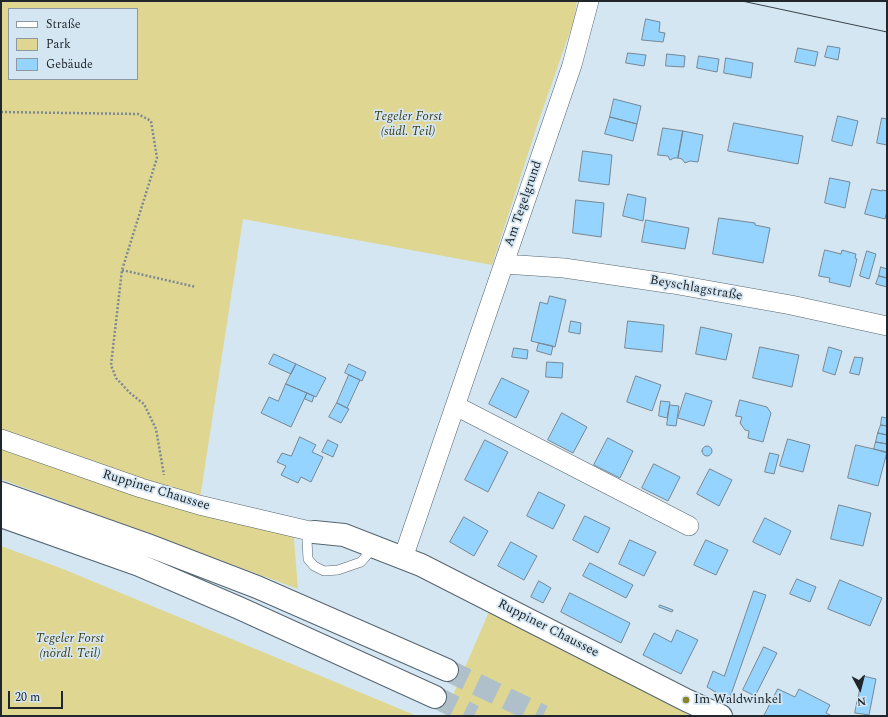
<!DOCTYPE html>
<meta charset="utf-8">
<style>
body{margin:0}
#map{position:relative;width:888px;height:717px;overflow:hidden;background:#d4e6f2;font-family:Spectral,serif}
canvas{display:block}
.frame{position:absolute;inset:0;border:2px solid #20262b;pointer-events:none}
.legend{position:absolute;left:8px;top:8px;width:130px;height:72px;box-sizing:border-box;background:#d4e6f2;border:1px solid #8c99a2;margin:0;padding:5px 7px;list-style:none;font-size:12px;color:#20262b}
.legend li{display:flex;align-items:center;gap:8px;height:20px}
.legend b{width:20px;border:1px solid #8c99a2}
.north{position:absolute;left:840px;top:669px;width:40px;height:40px;-webkit-text-stroke:3px #d4e6f2;paint-order:stroke;rotate:173deg;font-size:11px;font-weight:700;line-height:16px;text-align:center;color:#20262b}
.north::after{content:'';display:block;margin:auto;width:14px;height:18px;background:#20262b;clip-path:polygon(50% 0,100% 100%,50% 72%,0 100%)}
.scale{position:absolute;left:8px;top:691px;width:55px;height:18px;box-sizing:border-box;border:2px solid #20262b;border-top:0;padding-left:5px;font-size:12px;line-height:14px;white-space:nowrap;color:#20262b;-webkit-text-stroke:3px #d4e6f2;paint-order:stroke}
</style>
<div id="map">
<canvas width="888" height="717"></canvas>
<div class="frame"></div>
<ul class="legend">
<li><b style="height:5px;background:#fff"></b>Straße</li>
<li><b style="height:11px;background:#dfd791"></b>Park</li>
<li><b style="height:11px;background:#95d4ff"></b>Gebäude</li>
</ul>
<div class="north">N</div>
<div class="scale">20 m</div>
</div>
<script>
const c = document.querySelector('canvas').getContext('2d');
c.lineJoin = 'round';
function paint(path, color) { c.fillStyle = color; c.fill(path, 'evenodd'); }
function trace(path, color, width, dash) { c.strokeStyle = color; c.lineWidth = width; c.lineCap = dash ? 'butt' : 'round'; c.setLineDash(dash || []); c.stroke(path); }
function drawText(font, color, halo, rows, align = 'center') {
  c.font = font + ' Spectral,serif'; c.lineWidth = 3.5; c.setLineDash([]); c.textBaseline = 'middle'; c.strokeStyle = halo; c.fillStyle = color; for (const [text, x, y, turn = 0] of rows) {
    c.save(); c.translate(x, y); c.rotate((+turn || 0) * Math.PI / 180); c.textAlign = isNaN(turn) ? turn : align; if (halo) c.strokeText(text, 0, 0); c.fillText(text, 0, 0); c.restore();
  }
}
paint(new Path2D(`
 M1 1H577L574 20 538 123 492 265 243 219 199 505 293 527 298 589 1 479ZM9 9H137V79H9Z
 M1 546 63 569 417 716H1Z
 M491 607 702 716H444Z`), '#dfd791');
const building = new Path2D(`
 M646 19 660 22 659 32 665 33 663 42 642 40Z
 M828 46 840 48 838 60 825 57Z
 M798 48 818 52 815 66 795 62Z
 M628 53 646 55 644 66 626 63Z
 M667 54 685 56 684 67 666 66Z
 M699 56 719 59 717 72 697 68Z
 M726 58 753 63 751 78 724 73Z
 M614 99 641 106 637 124 610 117Z
 M838 116 858 121 852 146 832 141Z
 M610 117 637 124 633 141 605 134Z
 M882 118 887 119V145L877 143Z
 M734 123 803 136 798 164 728 151Z
 M663 128 683 131 678 158H674L670 160 668 156 658 155Z
 M683 131 703 135 698 162 690 161 685 163 682 159 678 158Z
 M583 151 612 155 609 185 579 181Z
 M830 178 850 182 845 208 825 203Z
 M872 189 882 191V190L887 191V211L885 219 865 214Z
 M628 194 646 198 643 221 623 216Z
 M576 200 604 203 601 237 573 233Z
 M719 218 755 223V225L770 228 763 263 713 254Z
 M646 220 689 228 685 249 642 242Z
 M825 250 841 254 842 250 856 254 855 258 857 259 850 287 829 282 830 278 819 276Z
 M867 251 876 254 869 279 860 276Z
 M881 267 887 269V278L879 276Z
 M879 276 887 278V287L876 284Z
 M550 296 566 300 555 347 531 341 540 302 547 304Z
 M571 321 581 323 580 334 569 332Z
 M628 321 664 325 662 352 625 348Z
 M701 327 732 334 726 360 696 354Z
 M539 343 553 346 551 355 537 351Z
 M760 347 799 355 792 387 753 378Z
 M829 347 842 351 835 375 823 371Z
 M514 348 528 350 527 359 512 357Z
 M274 354 296 364 291 374 269 364Z
 M855 357 863 358 859 375 850 373Z
 M547 362 563 363 562 378 546 377Z
 M296 364 326 378 316 397 286 384Z
 M349 364 366 372 362 381 345 373Z
 M349 375 360 380 347 408 337 403Z
 M636 376 661 385 652 411 627 402Z
 M502 378 529 391 516 418 489 404Z
 M286 384 307 393 291 427 261 413 269 397 278 401Z
 M307 393 314 396 312 402 305 399Z
 M686 393 712 401 704 426 678 418Z
 M740 400 767 407 771 413 763 442 748 438 749 431 745 430 740 423 742 417 736 416Z
 M661 401 670 402 667 418 659 416Z
 M337 403 349 409 341 423 329 417Z
 M670 405 679 406 676 426 667 425Z
 M562 413 587 427 573 453 548 440Z
 M882 417 887 418V426L881 425Z
 M881 425 887 426V435L878 433Z
 M878 433 887 435V444L876 442Z
 M300 437 316 445 312 452 323 457 311 482 301 477 298 483 281 475 286 466 277 462 282 453 291 456Z
 M608 438 633 451 620 478 594 465Z
 M788 439 810 445 803 472 780 466Z
 M328 440 338 445 333 457 322 452Z
 M485 440 508 452 488 492 465 480Z
 M876 442 887 444V453L874 449Z
 M856 445 887 452 878 486 848 478Z
 M702 451a5 5 0 1 1 10 0a5 5 0 1 1-10 0Z
 M770 453 779 455 774 474 765 472Z
 M654 464 680 477 668 501 642 488Z
 M710 469 732 480 719 506 697 494Z
 M539 492 565 505 553 529 527 516Z
 M839 505 871 513 863 546 831 539Z
 M585 516 610 528 598 553 573 540Z
 M464 517 488 531 474 556 450 542Z
 M765 518 791 531 780 555 753 542Z
 M630 540 656 552 644 576 619 564Z
 M706 540 728 550 716 575 694 565Z
 M511 542 537 556 524 580 498 566Z
 M590 563 633 585 626 598 583 576Z
 M797 579 816 587 810 602 790 594Z
 M840 580 882 598 870 626 828 609Z
 M539 581 551 588 543 603 531 597Z
 M754 591 766 595 729 700 707 687 713 671 724 676Z
 M570 593 630 623 621 643 561 612Z
 M660 605 673 610 672 612 659 607Z
 M677 630 698 640 681 674 643 655 654 633 671 642Z
 M764 647 777 653 755 696 743 690Z
 M863 676 876 679 869 715 855 713Z
 M778 689 795 697 799 689 830 705 826 713 832 716H764Z`);
paint(building, '#95d4ff');
trace(building, '#778792', 1);
trace(new Path2D(`
 M447 670 543 716
 M435 697 474 716`), '#b0c0ca', 22, [22, 11]);
const lane = new Path2D(`
 M314 532 307 540 308 559 314 566 324 571 338 570 361 562 374 547`);
const street = new Path2D(`
 M504 264 564 268 673 284 791 305 887 326
 M456 406 689 526
 M1 439 141 488 199 505 314 532
 M403 558 572 65 589 1`);
const secondary = new Path2D(`
 M314 532 344 535 421 565 686 700 721 716`);
const highway = new Path2D(`
 M1 493 145 544 257 587 447 670
 M1 516 139 565 239 608 435 697`);
trace(lane, '#55656f', 10);
trace(street, '#55656f', 20);
trace(secondary, '#55656f', 24);
trace(highway, '#55656f', 24);
trace(new Path2D(`
 M1 112 138 114 151 121 157 158 122 270 111 365 116 378 130 393 144 404 156 429 164 475
 M122 270 196 287`), '#7e8a93', 2.5, [2, 2]);
trace(lane, '#fff', 9);
trace(street, '#fff', 19);
trace(secondary, '#fff', 22);
trace(highway, '#fff', 22);
trace(new Path2D(`
 M742 1 887 32`), '#394147', 1);
for (const [x, y, r, color] of [
 [686,700,4,"#8c8229"]
]) { const dot = new Path2D(); dot.arc(x, y, r, 0, 2 * Math.PI); c.fillStyle = color; c.fill(dot); trace(dot, '#d4e6f2', 1.5); }
drawText('italic 13px', '#433f19', '#d4e6f2', [
 ["Tegeler Forst",408,117],
 ["(südl. Teil)",408,132],
 ["Tegeler Forst",70,639],
 ["(nördl. Teil)",70,654]
]);
drawText('13px', '#20262b', '#d4e6f2', [
 ["Am Tegelgrund",524,204,-71],
 ["Beyschlagstraße",696,289,10],
 ["Ruppiner Chaussee",156,491,17],
 ["Ruppiner Chaussee",548,629,27]
]);
drawText('13px', '#20262b', '#d4e6f2', [
 ["Im Waldwinkel",694,700]
], 'left');
</script>
